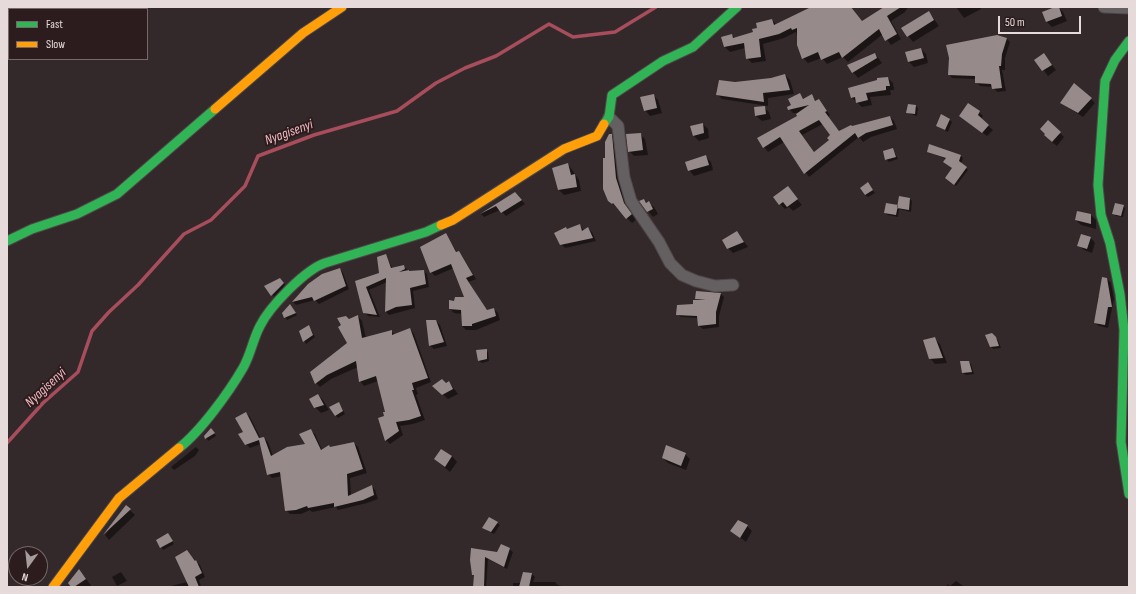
<!DOCTYPE html>
<style>
body{margin:0}
#map{position:relative;width:1136px;height:594px;overflow:hidden;background:#33292a;font-family:"Sofia Sans Condensed",sans-serif}
canvas{display:block}
.frame{position:absolute;inset:0;border:8px solid #e6dadb;pointer-events:none}
.legend{position:absolute;left:8px;top:8px;width:140px;height:52px;box-sizing:border-box;background:#2c1c1e;border:1px solid #76686a;margin:0;padding:5px 7px;list-style:none;font-size:12px;color:#e6dadb}
.legend li{display:flex;align-items:center;gap:8px;height:20px}
.legend b{width:20px;border:1px solid #76686a}
.north{position:absolute;left:8px;top:546px;width:40px;height:40px;box-sizing:border-box;background:#2c1c1e;border:1px solid #76686a;border-radius:50%;rotate:195deg;font-size:11px;font-weight:700;line-height:16px;text-align:center;color:#e6dadb}
.north::after{content:'';display:block;margin:auto;width:14px;height:18px;background:#a79c9d;clip-path:polygon(50% 0,100% 100%,50% 72%,0 100%)}
.scale{position:absolute;left:998px;top:16px;width:83px;height:18px;box-sizing:border-box;border:2px solid #e6dadb;border-top:0;padding-left:5px;font-size:12px;line-height:14px;white-space:nowrap;color:#e6dadb;-webkit-text-stroke:3px #2c1c1e;paint-order:stroke}
</style>
<div id="map">
<canvas width="1136" height="594"></canvas>
<div class="frame"></div>
<ul class="legend">
<li><b style="height:5px;background:#30b455"></b>Fast</li>
<li><b style="height:5px;background:#ff9f0a"></b>Slow</li>
</ul>
<div class="north">N</div>
<div class="scale">50 m</div>
</div>
<script>
const c = document.querySelector('canvas').getContext('2d');
c.lineJoin = 'round';
function paint(path, color) { c.fillStyle = color; c.fill(path, 'evenodd'); }
function trace(path, color, width, dash) { c.strokeStyle = color; c.lineWidth = width; c.lineCap = dash ? 'butt' : 'round'; c.setLineDash(dash || []); c.stroke(path); }
function drawText(font, color, halo, rows, align = 'center') {
  c.font = font + ' "Sofia Sans Condensed",sans-serif'; c.lineWidth = 4; c.setLineDash([]); c.textBaseline = 'middle'; c.strokeStyle = halo; c.fillStyle = color; for (const [text, x, y, turn = 0] of rows) {
    c.save(); c.translate(x, y); c.rotate((+turn || 0) * Math.PI / 180); c.textAlign = isNaN(turn) ? turn : align; if (halo) c.strokeText(text, 0, 0); c.fillText(text, 0, 0); c.restore();
  }
}
paint(new Path2D(`
 M813 7H851L862 22 886 7H908L905 12 891 21 901 39 891 45 883 34 848 62 843 57 827 64 822 58 808 63 803 58 796 32 784 38 763 44 766 61 752 63 747 58 745 48 730 52 725 47 732 35 735 38 754 33 772 20 777 25Z
 M956 7H980L981 9 964 18Z
 M1058 7 1063 12 1067 21 1052 27 1047 22Z
 M929 12 939 26 913 42 902 28Z
 M1006 38 1010 42 1005 58V70H1002L1006 91 997 92 993 87 980 86 976 82V79L952 78 949 74Z
 M921 49 926 54 928 63 914 67 909 62Z
 M875 54 882 63 858 78 848 66Z
 M1036 60H1048L1056 70 1048 76Z
 M785 75 790 80 794 94 768 98V106L722 99 717 94 735 83 771 79Z
 M888 78 893 83 894 90H890L891 95 870 97 872 105 862 107 852 98 850 89Z
 M799 94 804 99 812 96 817 102 819 100 830 115 828 117 840 132 890 117 894 121 897 129 871 137 863 142 859 137 809 177 784 142 768 152 758 139 799 117 796 113H793L789 109ZM823 124 832 135 831 140 815 153 802 135Z
 M653 95 658 100 662 113 650 116 645 110Z
 M1091 99 1095 103 1083 117 1061 103Z
 M908 105 916 106 918 108 917 116 910 114 907 112Z
 M764 107 769 112 771 119 762 121 756 116Z
 M979 112 983 116 981 119 993 130 987 136 961 116Z
 M950 120 952 122 948 132 937 126Z
 M703 124 708 129 709 138 699 141 693 135Z
 M1060 133 1064 137 1057 146 1049 140Z
 M640 134 645 139 648 155 634 156 629 151Z
 M612 135 617 140 621 184 629 209 636 220 632 223 612 203Z
 M893 149 898 159 889 162 886 159Z
 M928 152 960 155 963 158 961 164 968 170 956 186 948 180 953 168 946 159Z
 M706 157 711 162 713 170 694 176 689 170Z
 M568 164 579 180 581 191 564 195 559 190 553 169Z
 M868 184 875 193 868 197 865 195Z
 M788 188 802 205 793 211 789 207 785 209 780 204Z
 M515 193 525 204 506 216 500 210 484 217 481 214Z
 M910 199 912 201 911 212 899 209 898 217 888 215 885 213Z
 M644 200 654 207 658 214 653 217 648 211Z
 M1123 206 1125 208 1123 217 1116 216 1113 213Z
 M1091 215 1096 220V229L1081 225 1076 220Z
 M580 225 584 231 588 229 592 232 596 241 565 248 561 244 566 228 568 229Z
 M737 232 748 247 733 253 728 248Z
 M446 235 457 252 462 256 476 279 469 282 487 311 494 309 498 313 500 320 476 330H466L462 326V314L454 313 450 309 455 302 466 298 454 268 435 276 431 272Z
 M1090 237 1095 243 1092 253 1084 250 1078 245Z
 M385 255 393 269 403 266 410 272 424 271 427 274 429 287 413 291 415 308 389 315 386 312 387 282 369 290 380 317 368 316 364 312 357 281 381 274Z
 M340 269 343 273 349 289 319 304 315 300 296 305 293 302 309 285Z
 M280 279 285 284 277 300 266 287Z
 M1107 279 1111 283 1114 299 1108 328 1099 326 1095 323 1098 296H1100Z
 M697 292 721 294 724 297 719 316V327L703 329 699 326 698 318 681 317 677 314 699 301 696 299Z
 M290 305 297 315 287 320 283 313Z
 M358 316 362 321 366 338 391 331 395 335 410 329 414 334 431 382 416 388 418 394 416 395 425 420 413 424 400 426 403 435 390 444 386 440V412L378 381 364 386 360 381 358 367 331 379 320 387 316 383 349 343V320Z
 M427 321H436L440 325 447 346 434 349 430 346Z
 M309 326 315 337 306 344 300 332Z
 M992 334 998 340 1001 348 993 349 991 347Z
 M934 338 940 344 947 363 935 364 930 358Z
 M486 350 488 352 489 361 482 363 479 361Z
 M968 362 971 364 974 374 966 375 963 373Z
 M449 382 458 394 448 399 434 386Z
 M318 395 323 400 329 410 321 413 315 407Z
 M339 403 345 414 338 418 335 415Z
 M246 413 250 417 261 439 264 438 268 442 273 456 307 445 311 431 315 434 322 450 354 443 358 447 367 473 350 478 351 495 372 486 375 490 378 499 367 503 338 510 336 507 312 512 310 510 301 514H290L286 510 282 476 272 478 268 474 261 444 250 448 246 444Z
 M213 432 216 436 208 441 205 436Z
 M196 447 199 450 195 456 174 470 171 467Z
 M685 454 690 459 686 470 668 463 663 458Z
 M452 456 457 462 450 472 435 459Z
 M126 506 135 515 109 540 105 535Z
 M490 519 500 525 494 534 483 528Z
 M747 526 752 531 746 542 732 531Z
 M170 537 174 544 163 550 158 540Z
 M509 549 513 552 507 569 488 559 486 587H475V576L471 560Z
 M187 552 200 565 205 577 199 580 201 587H167L187 582Z
 M121 572 127 581 117 586 112 577Z
 M532 574 535 577 533 582H555L558 585 566 587H513V583H521Z
 M84 576 92 587H73Z
 M956 581 965 587H946L948 584 950 586Z`), '#0007');
trace(new Path2D(`
 M7 443 43 403 78 372 92 331 109 312 138 285 184 234 211 220 245 186 258 156 314 135 397 111 436 83 465 68 496 56 549 24 573 37 615 32 656 7`), '#a74d5c', 3.5);
paint(new Path2D(`
 M811 7H851L862 21 884 7H901L887 16 897 34 885 41 879 29 842 58 839 52 821 60 818 52 802 59 797 45V28L792 30 791 28 779 34 759 39 761 57 746 59 744 43 724 47 721 37 732 34 733 38 753 32 752 29 757 28 756 23 772 19 774 25Z
 M1055 7H1059L1062 16 1046 22 1042 12Z
 M929 11 934 20 907 37 901 28Z
 M997 35 1007 38 1002 54 1001 66H999L1002 88 992 89 991 84 975 83V76L948 75 949 58 946 45Z
 M921 48 924 58 908 62 905 52Z
 M875 53 877 58 852 73 847 65Z
 M1044 53 1052 65 1042 71 1034 60Z
 M785 74 790 90 763 93 764 102 716 95 719 80 735 82 771 78Z
 M888 77 890 86H886V90L866 93 868 100 856 103 855 97 851 98 848 88 877 80V78Z
 M1074 83 1092 98 1078 113 1060 103Z
 M800 93 803 99 812 94 815 101 819 99 827 111 825 112 839 131 851 125 852 126 890 116 893 125 866 133 858 138 855 133 804 174 780 137 763 148 757 138 797 116 796 114 809 105 788 110 787 107 791 105 788 99ZM819 120 830 135 827 138 829 140 814 152 799 131Z
 M654 94 657 108 644 111 640 97Z
 M968 103 980 111 978 115 989 125 982 133 959 116Z
 M908 104 916 105 915 114 906 113Z
 M765 106 766 114 755 116 754 107Z
 M941 114 950 119 945 130 936 126Z
 M1048 120 1061 132 1052 142 1044 135 1045 134 1040 129Z
 M703 123 704 133 693 136 690 126Z
 M641 133 643 150 628 152 626 134Z
 M609 134H612L616 178 624 203 632 214 626 219 613 203 612 204 608 201 603 189V158H605V142Z
 M929 144 961 155 959 161 967 167 954 185 945 178 952 168 943 162 946 158 927 152Z
 M893 148 896 157 885 160 883 151Z
 M706 155 709 165 688 171 685 162Z
 M568 163 571 175 575 174 577 187 558 190 552 168Z
 M868 182 873 190 865 195 860 188Z
 M788 186 798 199 787 207 783 202 779 205 773 197Z
 M515 192 522 200 501 213 496 206 480 214Z
 M899 196 910 198 909 210 897 208Z
 M644 199 646 203 649 201 653 209 647 212 639 201Z
 M886 203 898 205 896 215 884 213Z
 M1115 203 1124 205 1121 216 1112 214Z
 M1077 211 1091 214V224L1075 220Z
 M580 224 582 231 588 227 593 238 560 245 554 233 566 227 567 229Z
 M737 231 744 242 727 249 722 240Z
 M446 233 456 252 459 251 473 275 466 278 487 310 494 308 496 316 472 324V326H462L461 310 449 309V300L454 301 455 297H464L451 264 430 273 420 247Z
 M1081 234 1091 237 1087 249 1077 246Z
 M386 254 391 268 404 265 405 269 399 272 409 270V271L424 270 426 284 410 288 412 305 396 307 385 312 386 278 366 287 377 315 363 313 355 281 379 273 377 257Z
 M340 268 346 286 314 301 312 297 292 302 308 284 322 274Z
 M1102 277 1107 278 1112 307H1108L1105 325 1094 323Z
 M280 278 284 283 271 296 264 286Z
 M696 291 721 293 716 312V324L698 326 697 316 676 315 677 305 693 304V300H706L695 299Z
 M290 304 296 313 284 318 282 313Z
 M358 315 362 338 392 330V335L410 328 428 378 412 383 414 390H412L421 416 409 420 396 422 399 431 385 441 378 418 384 416 383 412H385L376 376 359 382 356 361 327 375 315 384 310 372 347 343 338 327 341 325 337 318 346 316 349 319Z
 M426 320H436L444 342 429 346Z
 M309 325 313 335 303 342 299 331Z
 M992 333 996 337 999 346 990 347 985 335Z
 M935 337 943 358 929 359 923 340Z
 M487 349V359L478 361 476 350Z
 M960 361H969L972 372 962 373Z
 M442 379 446 383 449 381 453 389 442 395 432 386Z
 M318 394 324 405 314 408 309 399Z
 M339 402 343 411 335 416 329 407Z
 M246 412 259 438 264 437 271 456 287 447 305 444 299 434 311 429 321 450 329 445 330 447 354 442 363 469 347 474 348 496 372 485 374 495 363 500 334 507V503L308 508 307 506 296 510 285 511 280 472 267 475 259 440 245 445 238 434 243 432 235 418Z
 M211 428 215 433 205 439 204 436Z
 M666 445 686 453 681 466 662 458Z
 M441 449 452 456 445 467 434 459Z
 M126 505 131 509 103 535Z
 M489 517 498 522 491 532 482 528Z
 M738 520 748 525 740 538 730 531Z
 M168 533 173 541 160 548 156 540Z
 M501 544 510 548 504 567 485 557 484 587H473L474 575H472L470 560 471 548 497 552Z
 M187 550 195 561 196 560 202 573 195 577 199 587H189L175 557Z
 M79 569 86 579 74 587H71L68 583Z
 M523 572 532 573 529 587H519Z`), '#978a8b');
const street = new Path2D(`
 M1104 7 1129 8
 M609 117 618 126 624 177 631 201 659 242 670 263 682 275 696 281 715 286 733 285`);
const fast = new Path2D(`
 M1129 41 1115 60 1105 81 1098 185 1101 215 1110 243 1120 294 1124 330 1121 442 1129 494
 M604 124 609 117 612 95 663 61 693 47 737 7
 M7 241 32 229 77 214 117 194 215 109
 M179 448C201 431 229 392 243 368 251 354 253 339 260 326 270 306 305 270 325 263L426 232 441 225`);
const slow = new Path2D(`
 M215 109 303 33 342 7
 M441 225 453 220 564 149 597 136 604 124
 M53 587 119 498 179 448`);
trace(street, '#4f4647', 13);
trace(fast, '#4f4647', 11);
trace(slow, '#4f4647', 11);
trace(street, '#645f60', 11);
trace(fast, '#30b455', 9);
trace(slow, '#ff9f0a', 9);
drawText('italic 14px', '#f1bac0', '#2c1c1e', [
 ["Nyagisenyi",289,133,-20],
 ["Nyagisenyi",46,388,-43]
]);
</script>
